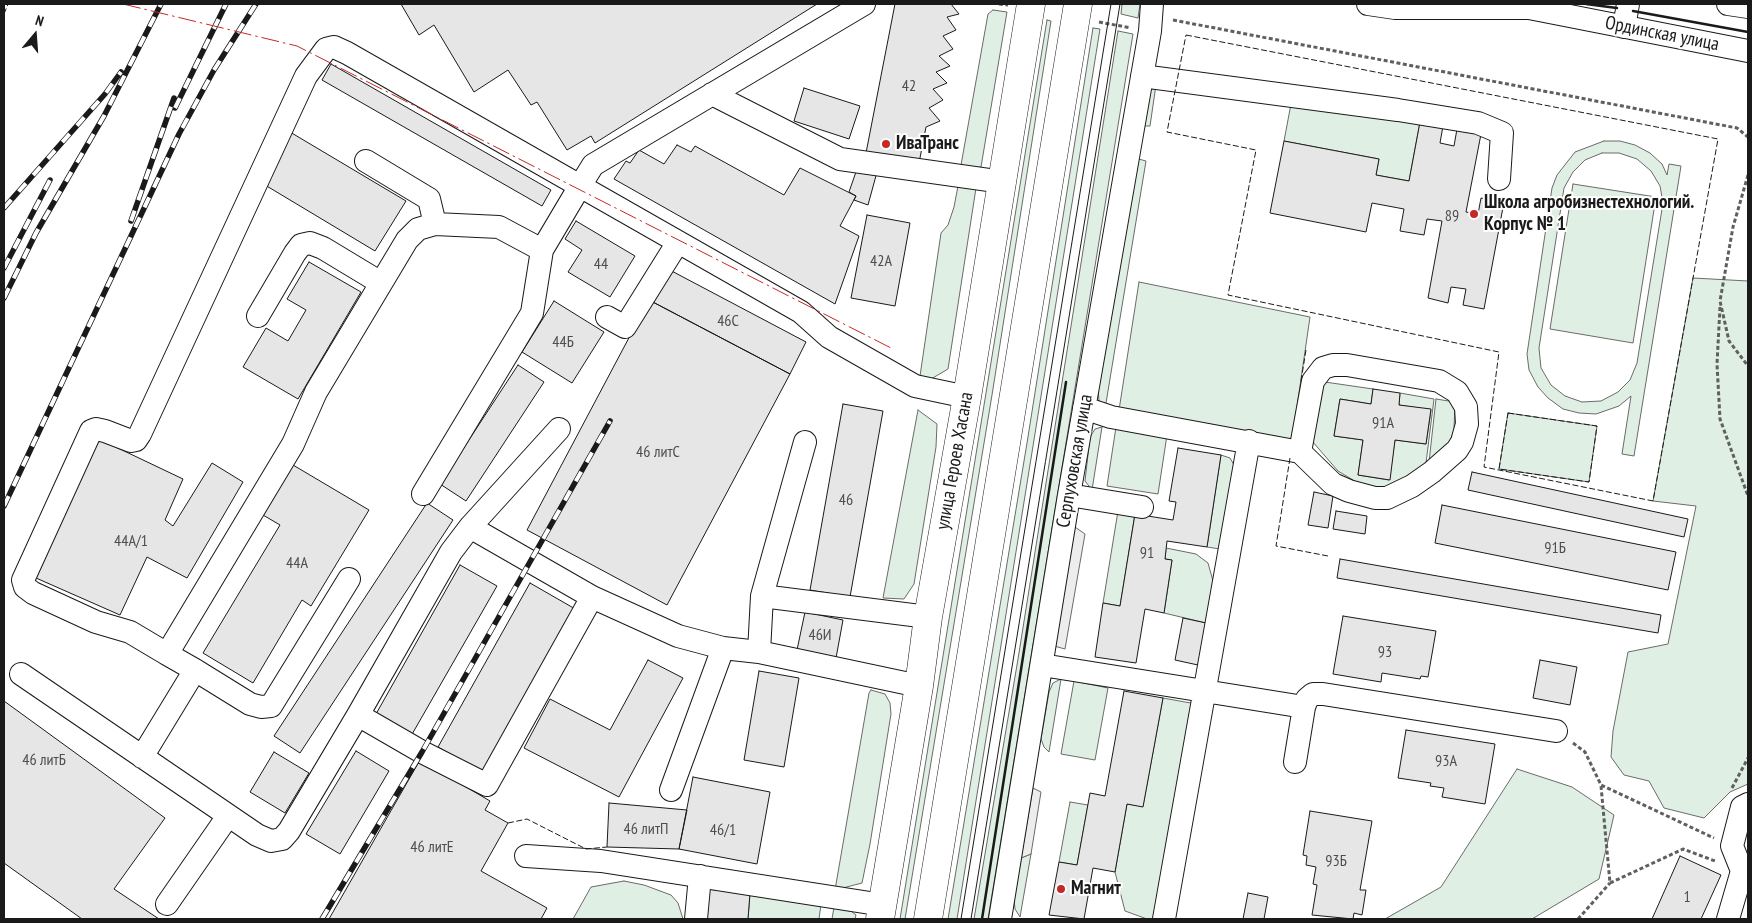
<!DOCTYPE html>
<html>
<head>
<meta charset="utf-8">
<style>
  body { margin:0 }
  #map { position:relative; width:1752px; height:923px; overflow:hidden; background:#fff; font-family:"PT Sans Narrow",sans-serif }
  canvas { display:block }
  .frame { position:absolute; inset:0; border:5px solid #1a1a1a; pointer-events:none }
  .north { position:absolute; left:10px; top:10px; width:50px; height:50px; -webkit-text-stroke:4px #fff; paint-order:stroke; rotate:18deg; font-size:14px; font-weight:700; line-height:20px; text-align:center; color:#1a1a1a }
  .north::after { content:''; display:block; margin:auto; width:18px; height:22px; background:#1a1a1a; clip-path:polygon(50% 0,100% 100%,50% 72%,0 100%) }
</style>
</head>
<body>
<div id="map">
<canvas width="1752" height="923"></canvas>
<div class="frame"></div>
<div class="north">N</div>
</div>
<script>
const c = document.querySelector('canvas').getContext('2d');
c.lineJoin = 'round';
function fillPath(path, color) { c.fillStyle = color; c.fill(path, 'evenodd'); }
const poly = rows => new Path2D(rows.map(r => 'M' + r).join(''));
function stroke(path, color, width, dash) { c.strokeStyle = color; c.lineWidth = width; c.lineCap = dash ? 'butt' : 'round'; c.setLineDash(dash || []); c.stroke(path); }
function write(font, color, halo, rows, align = 'center') {
  c.font = font + ' "PT Sans Narrow",sans-serif'; c.lineWidth = 4; c.setLineDash([]); c.textBaseline = 'middle'; c.strokeStyle = halo; c.fillStyle = color; for (const [text, x, y, turn = 0] of rows) {
    c.save(); c.translate(x, y); c.rotate((+turn || 0) * Math.PI / 180); c.textAlign = isNaN(turn) ? turn : align; if (halo) c.strokeText(text, 0, 0); c.fillText(text, 0, 0); c.restore();
  }
}
const green = poly([
  [1122,4,1140,4,1138,18,1121,14,1122,4],
  [993,10,1007,12,981,167,976,168,961,165,988,14,993,10],
  [1047,20,1051,21,992,395,905,919,900,919,1047,20],
  [1093,28,1100,29,957,919,948,919,1027,443,1093,28],
  [1118,31,1133,34,988,919,974,919,1018,659,1118,31],
  [1156,85,1150,126,1143,126,1149,89,1156,85],
  [1291,104,1420,122,1409,181,1376,175,1379,159,1284,141,1291,104],
  [1604,141,1620,141,1635,145,1650,153,1662,164,1667,175,1669,164,1681,166,1634,456,1622,454,1631,396,1619,406,1596,414,1579,413,1563,409,1548,398,1538,387,1529,370,1527,354,1552,188,1557,175,1575,152,1604,141],
  [1602,153,1619,153,1637,159,1651,171,1660,186,1663,203,1637,363,1630,380,1618,392,1601,401,1582,402,1565,396,1551,385,1541,368,1539,348,1564,188,1573,172,1585,160,1602,153],
  [1135,158,1146,161,1105,409,1099,401,1098,387,1135,158],
  [1573,184,1656,197,1633,343,1550,329,1573,184],
  [958,186,976,188,948,369,931,379,920,376,941,233,948,225,954,207,958,186],
  [1693,278,1748,281,1748,784,1730,792,1704,818,1664,808,1649,781,1624,775,1611,757,1613,731,1628,652,1668,644,1696,506,1653,501,1693,278],
  [1139,282,1310,317,1292,441,1119,410,1139,282],
  [1318,381,1373,389,1371,404,1340,399,1334,436,1363,440,1358,475,1389,480,1395,440,1426,444,1431,410,1399,405,1400,393,1434,399,1426,463,1395,485,1386,487,1378,488,1358,483,1338,471,1312,441,1318,381],
  [1436,399,1455,402,1454,430,1449,444,1429,462,1436,399],
  [918,410,937,424,936,447,914,584,904,599,883,598,918,410],
  [1508,413,1597,426,1589,482,1499,469,1508,413],
  [1102,427,1092,490,1085,481,1090,437,1095,429,1102,427],
  [1116,427,1167,435,1158,494,1107,486,1116,427],
  [1221,455,1230,458,1234,465,1220,549,1207,547,1221,455],
  [1118,511,1135,514,1120,606,1103,603,1118,511],
  [1166,548,1196,554,1208,563,1213,581,1206,623,1164,613,1172,560,1165,559,1166,548],
  [1061,679,1049,752,1044,747,1041,739,1049,692,1053,683,1061,679],
  [1074,681,1108,688,1095,760,1061,754,1074,681],
  [871,690,885,694,890,703,891,714,870,844,862,883,835,890,869,693,871,690],
  [1163,698,1196,704,1159,919,1147,919,1125,911,1115,872,1127,804,1143,806,1163,698],
  [1517,769,1572,787,1614,815,1599,879,1532,919,1385,919,1441,887,1517,769],
  [1070,802,1088,805,1077,865,1059,862,1070,802],
  [1031,854,1020,917,1015,909,1014,899,1021,858,1031,854],
  [624,881,644,885,671,895,678,903,683,919,573,919,591,887,624,881],
  [750,893,821,904,819,919,748,919,750,893],
  [834,907,851,911,856,915,855,919,832,919,834,907]
]);
const parking = poly([
  [1075,527,1085,534,1065,649,1054,646,1075,527],
  [1033,788,1041,792,1031,854,1021,858,1033,788]
]);
const building = poly([
  [401,4,817,4,595,143,591,136,567,150,537,102,531,105,508,70,474,92,434,25,419,35,401,4],
  [895,4,951,4,959,14,947,17,956,30,943,36,953,49,939,56,950,66,936,72,947,83,933,89,943,100,929,108,940,121,926,127,919,163,866,153,895,4],
  [331,64,551,190,542,206,322,80,331,64],
  [804,88,860,106,849,139,794,121,804,88],
  [1420,122,1443,126,1440,143,1454,146,1457,129,1481,134,1466,212,1478,214,1481,198,1504,202,1484,309,1463,305,1466,289,1451,287,1448,303,1428,298,1442,221,1427,219,1424,235,1400,231,1404,209,1372,203,1366,232,1270,213,1284,141,1379,159,1376,175,1409,181,1420,122],
  [290,132,406,201,375,251,260,182,290,132],
  [677,145,691,152,695,146,784,195,800,168,856,196,840,226,859,236,835,304,614,179,626,161,630,163,639,150,664,164,677,145],
  [858,166,877,172,868,205,854,200,856,196,849,192,858,166],
  [867,215,910,223,895,306,851,298,867,215],
  [576,221,635,256,610,297,568,272,582,250,565,239,576,221],
  [309,262,361,292,298,399,243,367,266,328,288,341,306,310,287,299,309,262],
  [666,268,806,342,790,374,649,300,666,268],
  [649,300,790,374,667,605,527,530,649,300],
  [554,301,604,332,572,383,522,352,554,301],
  [518,365,544,382,466,501,440,484,518,365],
  [1373,389,1400,393,1399,405,1431,409,1426,444,1395,440,1390,480,1358,475,1363,440,1334,436,1340,399,1371,404,1373,389],
  [843,404,883,411,850,597,810,590,843,404],
  [99,439,183,479,165,520,173,526,212,463,243,482,187,578,147,557,120,615,36,578,99,439],
  [1178,448,1221,455,1207,547,1167,541,1165,559,1172,560,1164,613,1145,609,1136,663,1095,657,1103,603,1120,606,1135,514,1173,520,1176,502,1169,501,1178,448],
  [293,465,369,510,311,606,302,600,253,683,203,653,280,525,263,515,293,465],
  [1472,472,1688,519,1684,537,1468,490,1472,472],
  [1314,492,1333,496,1328,528,1308,525,1314,492],
  [427,503,453,520,300,753,274,736,427,503],
  [1442,505,1676,552,1668,590,1435,543,1442,505],
  [1336,511,1367,516,1365,534,1333,529,1336,511],
  [1340,559,1661,615,1658,633,1337,578,1340,559],
  [460,565,497,586,411,736,376,714,460,565],
  [530,583,577,610,484,774,438,747,530,583],
  [805,612,843,620,836,658,797,650,805,612],
  [1343,616,1436,631,1428,677,1421,676,1420,679,1382,673,1381,682,1333,674,1343,616],
  [1183,618,1206,623,1198,665,1175,660,1183,618],
  [648,660,683,678,619,797,524,748,550,699,610,730,648,660],
  [1540,660,1577,667,1570,705,1533,698,1540,660],
  [759,671,799,678,784,767,744,760,759,671],
  [1124,691,1163,698,1143,807,1127,804,1115,872,1093,868,1084,919,1049,915,1059,862,1077,865,1090,793,1105,796,1124,691],
  [4,701,165,818,114,889,159,919,82,919,4,863,4,701],
  [1406,730,1495,744,1485,804,1442,797,1444,788,1430,786,1431,783,1398,778,1406,730],
  [356,751,389,771,340,854,306,834,356,751],
  [274,752,309,773,285,813,250,792,274,752],
  [420,760,490,801,485,810,508,823,481,871,547,908,541,919,329,919,420,760],
  [693,777,770,792,757,864,679,849,693,777],
  [609,803,687,810,679,849,607,847,609,803],
  [1310,811,1372,821,1360,890,1366,890,1362,915,1354,913,1353,919,1312,915,1317,885,1313,884,1316,867,1306,865,1307,856,1303,855,1310,811],
  [1680,856,1721,875,1701,919,1652,919,1680,856],
  [706,889,750,893,748,919,703,919,706,889],
  [1248,893,1268,897,1264,919,1243,919,1248,893]
]);
const path = poly([
  [999,4,1008,5],
  [1173,20,1737,128,1748,137],
  [1099,22,1131,28],
  [1748,175,1733,227,1720,301,1729,341,1748,366],
  [1720,307,1717,364,1720,419,1748,496],
  [1573,743,1585,752,1601,785,1714,838],
  [1601,786,1610,883,1683,849,1715,861],
  [1732,788,1748,758],
  [1578,919,1610,883]
]);
const minor = poly([
  [1368,4,1395,8,1529,8,1748,51],
  [1728,4,1748,7],
  [1624,27,1628,4],
  [1142,76,1398,110,1478,123,1502,133,1499,179],
  [712,94,840,159,1003,182],
  [366,161,429,199,435,224],
  [258,316,295,253,301,245,310,243,323,248,381,283],
  [607,317,625,327,678,242],
  [1084,408,1111,417,1300,452,1333,484,1349,491,1375,498,1387,498,1412,486,1432,472,1457,450,1462,442,1467,424,1466,407,1457,392,1439,381,1347,365,1333,365,1323,368,1313,381,1300,452],
  [559,429,470,527,592,597,678,636,723,648,759,652],
  [805,442,762,596,759,652,919,686],
  [423,494,532,313,542,250],
  [1069,495,1142,507],
  [762,596,928,617],
  [167,654,130,632,96,622,33,593,25,587,23,580,91,431,96,429,105,431,131,441,136,440,140,434,306,76,326,49,334,47,347,53,580,186,593,165,864,4],
  [1042,665,1304,707,1307,699,1313,694,1323,694,1556,731],
  [195,670,250,704,261,707,271,706,349,579],
  [21,674,257,835,271,841,282,839,289,831,358,715,451,552,470,527],
  [358,715,422,752,487,785,592,597],
  [142,757,195,670,167,654,293,444,316,392,407,240,418,229,435,224,499,227,542,250,580,186,801,312,829,337,915,386,967,397],
  [1295,762,1304,707],
  [671,790,723,648],
  [526,856,601,861,883,905],
  [167,904,228,816],
  [696,919,700,876],
  [1000,919,1069,495,1150,31,1152,4],
  [1164,919,1249,441],
  [1728,919,1742,871,1732,846,1742,807,1748,804]
]);
const major = poly([
  [880,919,919,686,928,617,967,397,1031,4],
  [928,919,1078,4]
]);
const tram = poly([
  [961,919,1111,4],
  [971,919,1120,4]
]);
const rail = poly([
  [175,108,226,4],
  [4,208,105,94,121,72],
  [131,221,174,98],
  [4,268,50,180],
  [4,298,36,233,104,116,161,4],
  [4,506,179,134,214,70,256,4],
  [322,919,422,752,610,421]
]);
const fence = poly([
  [4,14,8,4],
  [1186,35,1718,139,1653,501,1484,467,1499,352,1228,295,1256,150,1167,132,1186,35],
  [1301,381,1306,350],
  [1508,413,1597,426,1589,482,1499,469,1508,413],
  [1290,458,1276,546,1328,556],
  [508,823,527,819,586,849,607,847]
]);
const wall = poly([
  [1586,4,1617,8],
  [1633,11,1748,32],
  [982,919,1066,382]
]);
const power = poly([
  [123,4,297,46,891,348]
]);
const markers = [
  [886,144,5,"#c62828"],
  [1474,214,5,"#c62828"],
  [1061,889,5,"#c62828"]
];
const numberNames = [
  ["42",909,86],
  ["89",1452,216],
  ["42А",881,261],
  ["44",601,264],
  ["46С",728,321],
  ["44Б",563,342],
  ["91А",1383,423],
  ["46 литС",658,452],
  ["46",846,500],
  ["44А/1",131,541],
  ["91Б",1555,548],
  ["91",1147,553],
  ["44А",297,563],
  ["46И",820,635],
  ["93",1385,652],
  ["46 литБ",44,760],
  ["93А",1446,761],
  ["46 литП",646,829],
  ["46/1",723,830],
  ["46 литЕ",432,847],
  ["93Б",1336,861],
  ["1",1687,897]
];
const streetNames = [
  ["Ординская улица",1662,34,11],
  ["улица Героев Хасана",955,461,-80],
  ["Серпуховская улица",1075,461,-80]
];
const poiNames = [
  ["ИваТранс",896,144],
  ["Школа агробизнестехнологий.",1484,203],
  ["Корпус № 1",1484,225],
  ["Магнит",1071,889]
];
fillPath(green, '#e0efe3');
stroke(green, '#6a6a6a', 1);
fillPath(parking, '#ededed');
stroke(parking, '#6a6a6a', 1);
fillPath(building, '#e6e6e6');
stroke(building, '#1a1a1a', 1);
stroke(minor, '#1a1a1a', 24);
stroke(major, '#1a1a1a', 29);
stroke(path, '#5f5f5f', 3, [4, 2.5]);
stroke(minor, '#fff', 22);
stroke(major, '#fff', 28);
stroke(tram, '#1a1a1a', 1);
stroke(rail, '#1a1a1a', 5.5);
stroke(rail, '#fff', 4, [11]);
stroke(fence, '#1a1a1a', 1, [6, 2.5]);
stroke(wall, '#1a1a1a', 2.5);
stroke(power, '#c62828', 1, [18, 4, 2.5, 4]);
for (const [x, y, r, color] of markers) { const dot = new Path2D(); dot.arc(x, y, r, 0, 2 * Math.PI); c.fillStyle = color; c.fill(dot); stroke(dot, '#fff', 2); }
write('16px', '#4d4d4d', null, numberNames);
write('19px', '#1a1a1a', '#fff', streetNames);
write('bold 19px', '#1a1a1a', '#fff', poiNames, 'left');
</script>
</body>
</html>
